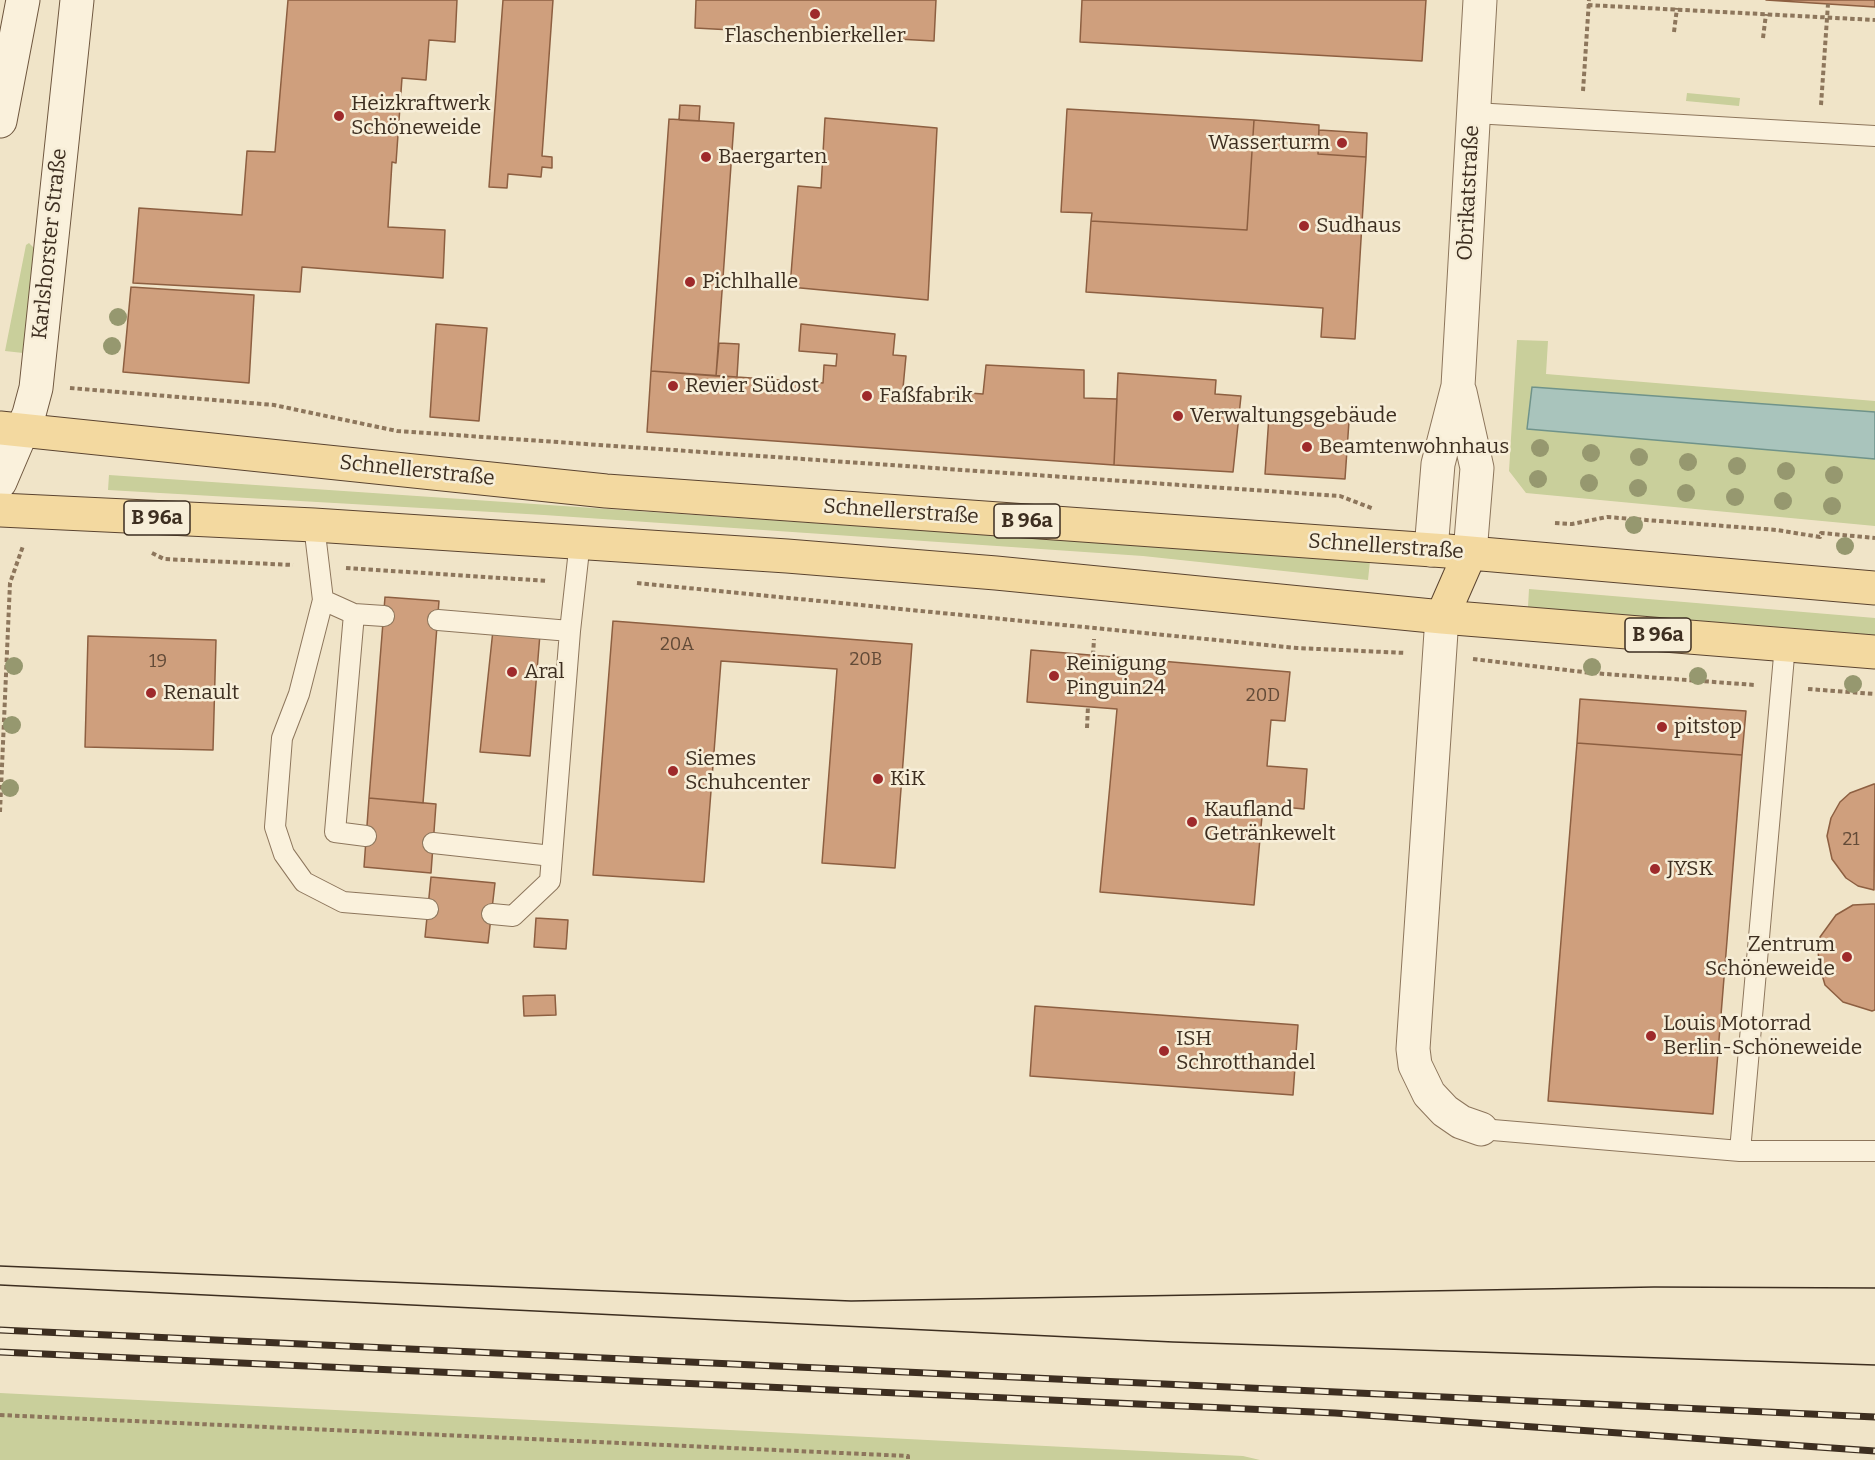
<!DOCTYPE html>
<html>
<head>
<meta charset="utf-8">
<style>
  body { margin:0 }
  canvas { display:block; background:#f0e4c8 }
</style>
</head>
<body>
<canvas width="1875" height="1460"></canvas>
<script>
const c = document.querySelector('canvas').getContext('2d');
c.lineJoin = 'round';
function fillPath(path, color) { c.fillStyle = color; c.fill(path, 'evenodd'); }
const poly = rows => new Path2D(rows.map(r => 'M' + r).join(''));
function stroke(path, color, width, dash) { c.strokeStyle = color; c.lineWidth = width; c.lineCap = dash ? 'butt' : 'round'; c.setLineDash(dash || []); c.stroke(path); }
function write(font, color, halo, rows, align = 'center') {
  c.font = font + ' Bitter,serif'; c.lineWidth = 5; c.setLineDash([]); c.textBaseline = 'middle'; c.strokeStyle = halo; c.fillStyle = color; for (const [text, x, y, turn = 0] of rows) {
    c.save(); c.translate(x, y); c.rotate((+turn || 0) * Math.PI / 180); c.textAlign = isNaN(turn) ? turn : align; if (halo) c.strokeText(text, 0, 0); c.fillText(text, 0, 0); c.restore();
  }
}
const green = poly([
  [1687,93,1740,98,1739,106,1686,101],
  [29,243,34,248,23,353,5,351,26,245],
  [1517,340,1548,341,1546,374,1875,401,1875,526,1526,493,1509,471],
  [109,475,1370,561,1368,580,1143,556,544,515,108,490],
  [1529,589,1875,618,1875,635,1528,607],
  [0,1393,1243,1456,1260,1460,0,1460]
]);
const water = poly([
  [1532,387,1875,412,1875,459,1527,429,1532,387]
]);
const building = poly([
  [288,0,457,0,455,42,429,40,426,80,402,78,396,163,392,162,388,227,445,230,443,278,302,267,300,292,133,283,139,208,242,215,247,151,275,152,288,0],
  [503,0,553,0,542,156,552,157,552,168,542,167,541,177,508,174,507,188,489,187,503,0],
  [696,0,936,0,934,41,695,28,696,0],
  [1082,0,1426,0,1422,61,1080,42,1082,0],
  [1766,0,1875,0,1875,7,1766,0],
  [680,105,700,106,699,121,679,120,680,105],
  [1067,109,1254,120,1247,230,1091,221,1092,213,1061,212,1067,109],
  [825,118,937,128,928,300,790,287,798,186,821,188,825,118],
  [669,119,734,123,716,376,651,371,669,119],
  [1254,120,1319,125,1318,154,1366,157,1355,339,1321,337,1323,308,1086,292,1091,221,1247,230,1254,120],
  [1319,130,1367,133,1366,157,1318,154,1319,130],
  [131,287,254,295,249,383,123,372,131,287],
  [436,324,487,328,479,421,430,417,436,324],
  [801,324,895,334,893,355,906,356,903,388,983,394,986,365,1084,370,1084,398,1117,399,1114,465,647,432,651,371,823,383,824,365,836,366,837,354,799,351,801,324],
  [719,343,739,344,737,377,716,376,719,343],
  [1118,373,1216,380,1215,394,1241,396,1233,472,1114,465,1118,373],
  [1269,416,1349,421,1345,479,1265,474,1269,416],
  [385,597,439,601,423,803,369,798,385,597],
  [613,621,912,644,895,868,822,863,837,669,721,661,704,882,593,875,613,621],
  [493,630,540,634,530,756,480,752,493,630],
  [88,636,216,640,213,750,85,747,88,636],
  [1031,650,1290,672,1285,721,1271,720,1267,766,1307,769,1304,809,1263,805,1254,905,1100,892,1117,709,1027,702,1031,650],
  [1580,699,1746,711,1742,755,1577,743,1580,699],
  [1577,743,1742,755,1713,1114,1548,1101,1577,743],
  [1874,784,1875,784,1874,890,1858,886,1846,878,1832,859,1827,836,1831,818,1840,802,1850,793,1874,784],
  [369,798,436,804,431,873,364,867,369,798],
  [431,877,495,883,488,943,425,937,431,877],
  [1872,904,1875,904,1875,1010,1872,1011,1843,1002,1825,985,1819,964,1818,949,1820,937,1836,915,1853,905,1872,904],
  [536,918,568,920,566,949,534,947,536,918],
  [555,995,556,1015,524,1016,523,996,555,995],
  [1035,1006,1298,1025,1293,1095,1030,1076,1035,1006]
]);
const path = poly([
  [1588,5,1875,20],
  [1674,32,1677,8],
  [1763,38,1766,14],
  [1583,91,1589,0],
  [1821,105,1828,4],
  [70,388,274,405,397,431,1340,496,1374,509],
  [1555,523,1572,524,1607,517,1777,530,1820,537,1821,533,1875,538],
  [152,553,164,559,293,565],
  [346,568,548,581],
  [637,583,1297,648,1406,653],
  [1093,655,1094,639],
  [1473,659,1592,673,1755,685],
  [1808,689,1875,694],
  [1087,728,1088,706],
  [0,812,10,583,23,546],
  [0,1415,908,1456,908,1460]
]);
const service = poly([
  [1474,113,1875,136],
  [314,525,323,600,299,694,282,738,275,827,284,854,304,882,343,902,428,909],
  [323,600,354,614,384,616],
  [354,614,335,832,366,836],
  [438,620,570,631],
  [433,843,552,856,570,631,580,541],
  [492,914,513,916,550,881,552,856],
  [1481,1129,1740,1151,1785,645],
  [1740,1151,1875,1151]
]);
const minor = poly([
  [1460,392,1477,468,1470,553],
  [1431,550,1438,464,1458,386,1480,0],
  [1442,617,1413,1049,1415,1065,1429,1094,1445,1111,1461,1122,1481,1129]
]);
const secondary = poly([
  [0,121,23,0],
  [0,482,29,414,36,388,77,0]
]);
const primary = poly([
  [0,428,606,491,1447,551,1875,588],
  [0,510,314,525,787,556,996,573,1442,617,1875,652],
  [1442,617,1470,553]
]);
const tram = poly([
  [0,1266,851,1301,1654,1287,1875,1288],
  [0,1285,1173,1342,1875,1365]
]);
const rail = poly([
  [0,1330,1875,1417],
  [0,1352,1335,1413,1875,1451]
]);
const trees = [
  [118,317],
  [112,346],
  [1540,448],
  [1591,453],
  [1639,457],
  [1688,462],
  [1737,466],
  [1786,471],
  [1834,475],
  [1538,479],
  [1589,483],
  [1638,488],
  [1686,493],
  [1735,497],
  [1783,501],
  [1832,506],
  [1634,525],
  [1845,546],
  [14,666],
  [1592,667],
  [1698,676],
  [1853,684],
  [12,725],
  [10,788]
];
const markers = [
  [815,14,6,"#9e2a2b"],
  [339,116,6,"#9e2a2b"],
  [1342,143,6,"#9e2a2b"],
  [706,157,6,"#9e2a2b"],
  [1304,226,6,"#9e2a2b"],
  [690,282,6,"#9e2a2b"],
  [673,386,6,"#9e2a2b"],
  [867,396,6,"#9e2a2b"],
  [1178,416,6,"#9e2a2b"],
  [1307,447,6,"#9e2a2b"],
  [512,672,6,"#9e2a2b"],
  [1054,676,6,"#9e2a2b"],
  [151,693,6,"#9e2a2b"],
  [1662,727,6,"#9e2a2b"],
  [673,771,6,"#9e2a2b"],
  [878,779,6,"#9e2a2b"],
  [1192,822,6,"#9e2a2b"],
  [1655,869,6,"#9e2a2b"],
  [1847,957,6,"#9e2a2b"],
  [1651,1036,6,"#9e2a2b"],
  [1164,1051,6,"#9e2a2b"]
];
const numberNames = [
  ["20A",677,645],
  ["20B",866,660],
  ["19",158,662],
  ["20D",1263,696],
  ["21",1851,840]
];
const shields = [
  [157,518,66],
  [1027,521,66],
  [1658,635,66]
];
const shieldNames = [
  ["B 96a",157,518],
  ["B 96a",1027,521],
  ["B 96a",1658,635]
];
const poiNames = [
  ["Flaschenbierkeller",815,36,"center"],
  ["Heizkraftwerk",351,104],
  ["Schöneweide",351,128],
  ["Wasserturm",1330,143,"right"],
  ["Baergarten",718,157],
  ["Sudhaus",1316,226],
  ["Pichlhalle",702,282],
  ["Revier Südost",685,386],
  ["Faßfabrik",879,396],
  ["Verwaltungsgebäude",1190,416],
  ["Beamtenwohnhaus",1319,447],
  ["Reinigung",1066,664],
  ["Pinguin24",1066,688],
  ["Aral",524,672],
  ["Renault",163,693],
  ["pitstop",1674,727],
  ["Siemes",685,759],
  ["Schuhcenter",685,783],
  ["KiK",890,779],
  ["Kaufland",1204,810],
  ["Getränkewelt",1204,834],
  ["JYSK",1667,869],
  ["Zentrum",1835,945,"right"],
  ["Schöneweide",1835,969,"right"],
  ["Louis Motorrad",1663,1024],
  ["Berlin-Schöneweide",1663,1048],
  ["ISH",1176,1039],
  ["Schrotthandel",1176,1063]
];
const streetNames = [
  ["Obrikatstraße",1469,193,-87],
  ["Karlshorster Straße",50,244,-84],
  ["Schnellerstraße",417,471,6],
  ["Schnellerstraße",901,512,4],
  ["Schnellerstraße",1386,547,4]
];
fillPath(green, '#c9cf9b');
fillPath(water, '#a9c4bc');
stroke(water, '#6f938a', 1.5);
fillPath(building, '#cf9f7d');
stroke(building, '#8d5f41', 1.5);
stroke(service, '#8d765c', 22);
stroke(minor, '#8d765c', 35);
stroke(secondary, '#6f573f', 35);
stroke(primary, '#5b4430', 35);
stroke(path, '#8d765c', 4, [4.5, 3]);
stroke(service, '#faf1dc', 20);
stroke(minor, '#faf1dc', 33);
stroke(secondary, '#faf1dc', 33);
stroke(primary, '#f3d9a0', 33);
stroke(tram, '#3d2e20', 1.5);
stroke(rail, '#3d2e20', 7);
stroke(rail, '#f7eed8', 4.5, [14]);
c.fillStyle = '#96986f';
for (const [x, y] of trees) { c.beginPath(); c.arc(x, y, 9, 0, 2 * Math.PI); c.fill(); }
for (const [x, y, r, color] of markers) { const dot = new Path2D(); dot.arc(x, y, r, 0, 2 * Math.PI); c.fillStyle = color; c.fill(dot); stroke(dot, '#f7eed8', 2); }
write('18px', '#624a37', null, numberNames);
for (const [x, y, w] of shields) { const box = new Path2D(); box.roundRect(x - w / 2, y - 17, w, 34, 4.5); c.fillStyle = '#f7eed8'; c.fill(box); stroke(box, '#3d2e20', 1.5); }
write('bold 20px', '#3d2e20', null, shieldNames);
write('21px', '#3d2e20', '#f7eed8', poiNames, 'left');
write('21px', '#3d2e20', '#f7eed8', streetNames);
</script>
</body>
</html>
